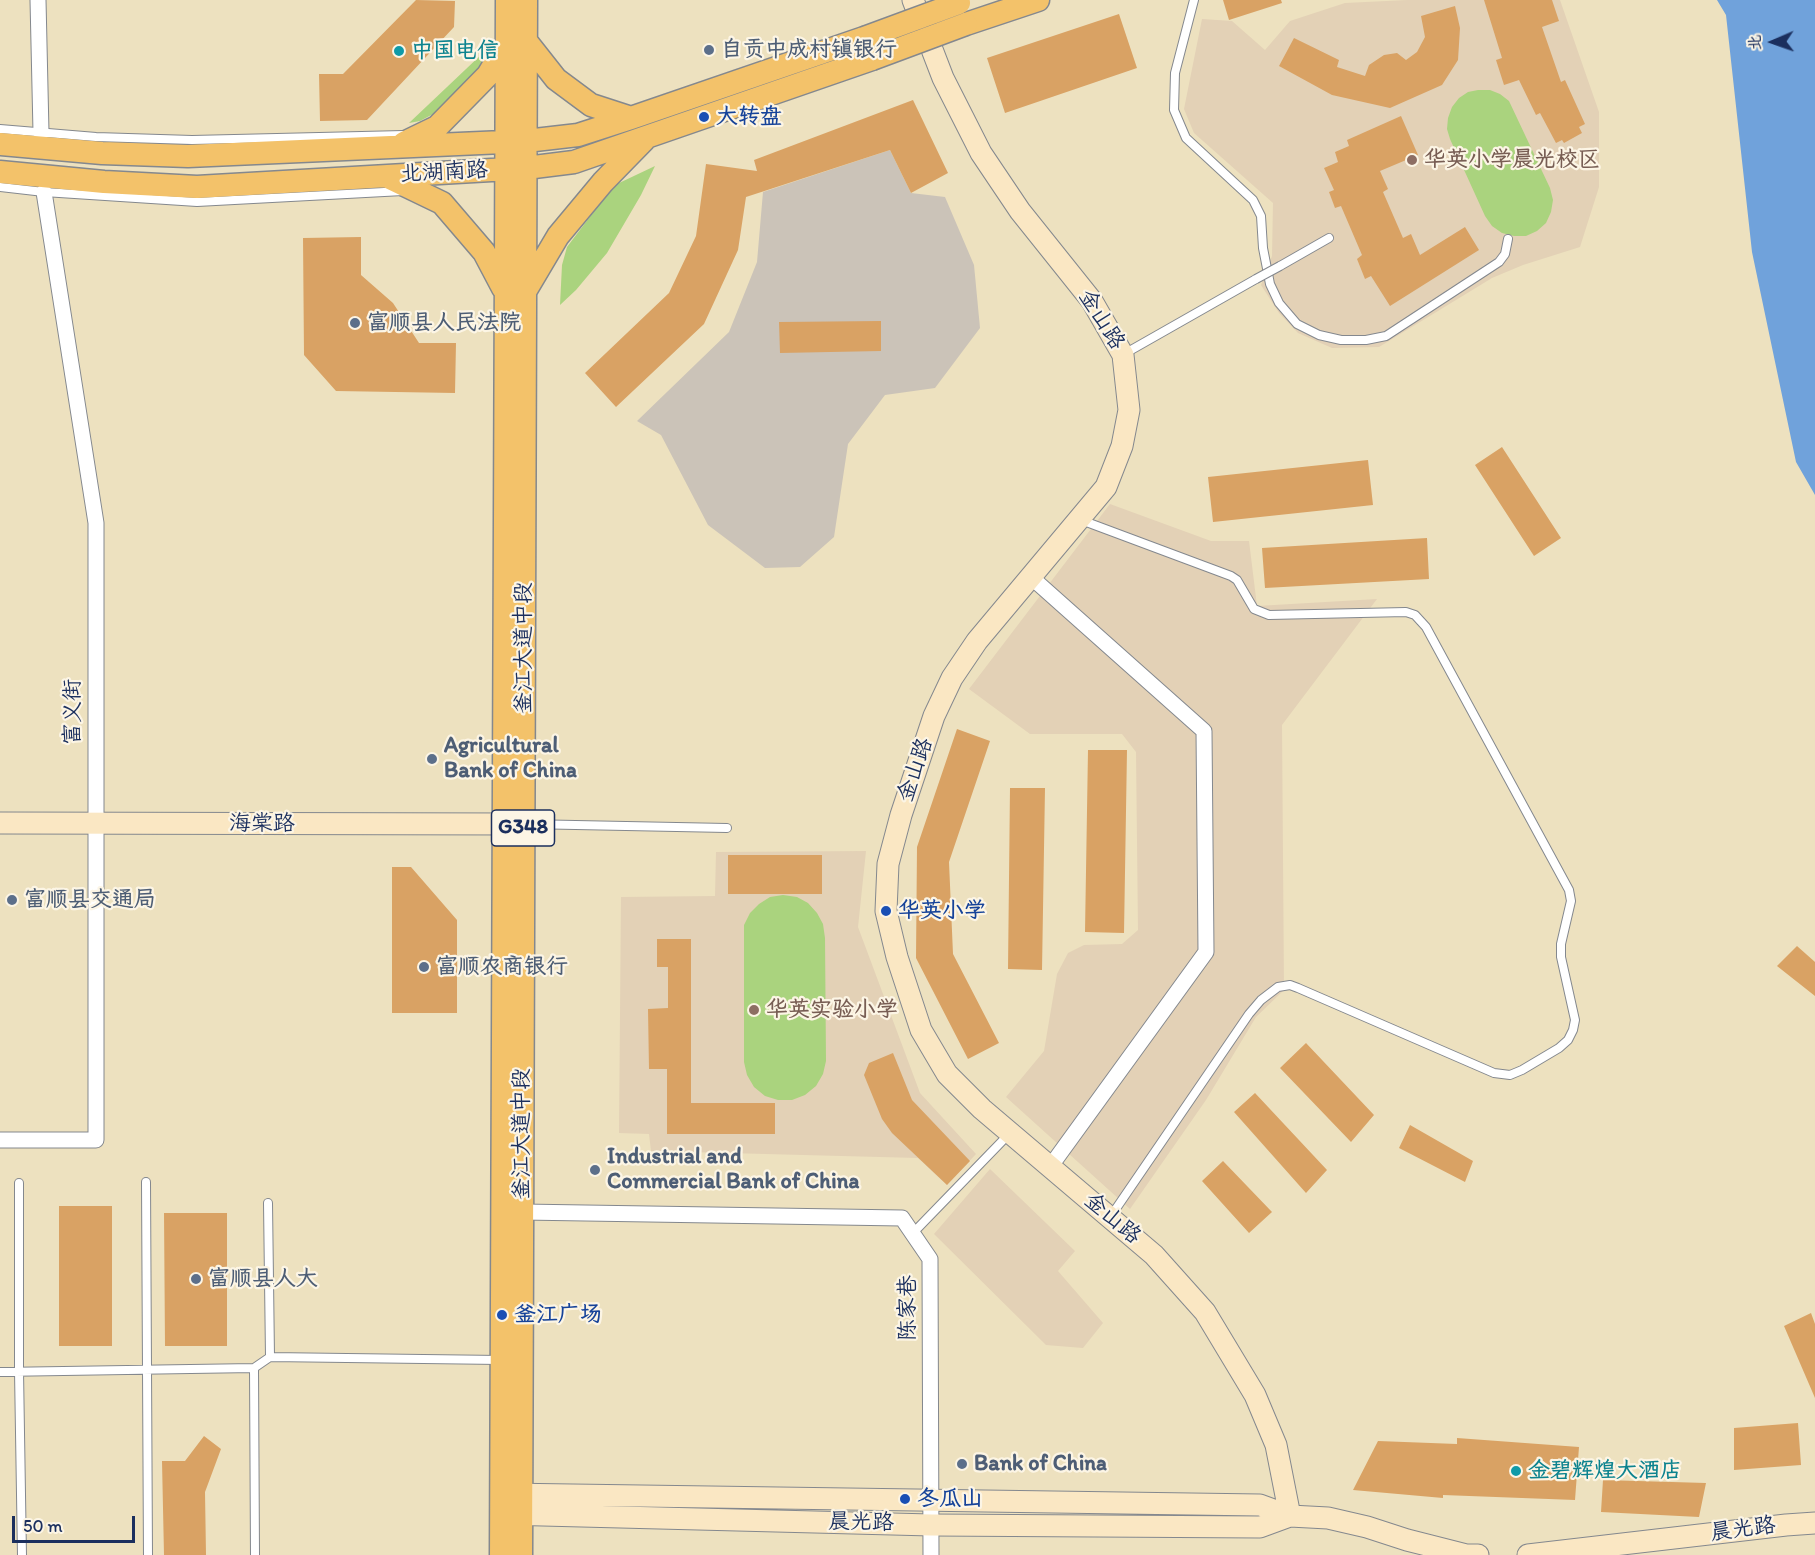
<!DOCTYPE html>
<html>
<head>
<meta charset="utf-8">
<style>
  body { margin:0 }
  #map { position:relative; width:1815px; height:1555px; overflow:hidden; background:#ede1bf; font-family:Itim,"LXGW WenKai TC",sans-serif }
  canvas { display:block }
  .north { position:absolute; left:1743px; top:12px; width:60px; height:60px; -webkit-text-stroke:4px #fcf5e5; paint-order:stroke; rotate:268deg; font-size:16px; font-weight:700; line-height:24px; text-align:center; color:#1b2f5e }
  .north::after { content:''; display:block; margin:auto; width:21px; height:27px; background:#1b2f5e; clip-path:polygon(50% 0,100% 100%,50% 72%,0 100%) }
  .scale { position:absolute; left:12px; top:1516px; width:123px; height:27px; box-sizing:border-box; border:3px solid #1b2f5e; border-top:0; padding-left:8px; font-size:18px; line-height:21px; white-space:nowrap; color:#1b2f5e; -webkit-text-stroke:4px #fcf5e5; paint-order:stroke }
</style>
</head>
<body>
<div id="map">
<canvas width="1815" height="1555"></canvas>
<div class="north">北</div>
<div class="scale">50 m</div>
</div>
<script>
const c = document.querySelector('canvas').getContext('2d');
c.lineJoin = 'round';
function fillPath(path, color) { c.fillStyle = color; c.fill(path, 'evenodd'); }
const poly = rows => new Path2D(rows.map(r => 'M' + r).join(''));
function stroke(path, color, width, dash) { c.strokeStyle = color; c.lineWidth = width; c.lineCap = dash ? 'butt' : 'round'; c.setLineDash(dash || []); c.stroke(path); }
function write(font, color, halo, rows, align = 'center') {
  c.font = font + ' Itim,"LXGW WenKai TC",sans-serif'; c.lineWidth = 4.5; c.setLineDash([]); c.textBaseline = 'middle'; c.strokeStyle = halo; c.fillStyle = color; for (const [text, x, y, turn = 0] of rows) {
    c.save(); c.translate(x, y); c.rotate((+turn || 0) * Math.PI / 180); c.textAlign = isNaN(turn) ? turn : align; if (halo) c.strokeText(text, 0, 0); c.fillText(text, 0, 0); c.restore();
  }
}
const built = poly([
  [1407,0,1560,0,1599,112,1599,187,1580,247,1523,265,1492,278,1379,347,1332,348,1298,333,1279,313,1261,285,1272,256,1273,203,1194,133,1184,109,1202,19,1232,21,1265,50,1290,21,1345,3],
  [1110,504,1211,541,1249,541,1257,606,1377,599,1282,725,1284,990,1256,1017,1206,1100,1130,1209,1006,1097,1044,1051,1057,974,1068,953,1084,945,1122,944,1138,930,1136,752,1122,734,1030,734,969,689],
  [866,851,858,927,920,1093,976,1154,947,1185,918,1158,651,1151,649,1134,619,1133,621,897,715,896,716,852],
  [990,1169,1075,1251,1058,1271,1103,1323,1083,1348,1046,1345,934,1234]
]);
const industrial = poly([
  [890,150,911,193,945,197,974,265,980,328,935,388,885,395,848,444,834,537,800,567,765,568,708,525,661,435,637,421,729,332,757,262,763,192]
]);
const green = poly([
  [485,51,483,62,479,69,435,113,420,121,409,123],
  [1478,90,1490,90,1500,94,1509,101,1550,188,1553,200,1551,212,1546,223,1537,231,1526,236,1514,236,1502,233,1492,226,1485,216,1450,139,1447,129,1448,118,1452,107,1459,98,1468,92],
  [655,166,641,195,607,253,576,290,560,305,562,265,567,247,611,189,617,184],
  [783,895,797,897,808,903,817,913,823,924,825,938,826,1061,823,1074,816,1086,805,1095,792,1100,778,1100,765,1096,754,1087,747,1075,744,1062,744,925,750,913,759,904,770,897]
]);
const water = poly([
  [1717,0,1815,0,1815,495,1796,462,1752,252,1726,15]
]);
const building = poly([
  [416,0,455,1,454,27,367,120,320,121,319,74,343,74],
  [1223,0,1281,0,1282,3,1229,20],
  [1484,0,1552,0,1559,21,1542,27,1561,82,1565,80,1585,124,1579,127,1582,133,1564,143,1562,140,1556,143,1540,113,1536,115,1519,80,1504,85,1496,60,1502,58],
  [1455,6,1460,28,1458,60,1442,85,1390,108,1332,95,1279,66,1294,38,1339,60,1337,67,1365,76,1369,65,1384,55,1397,53,1406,60,1417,52,1425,37,1421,16],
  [1119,14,1137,68,1005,113,987,58],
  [913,100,948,173,911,193,890,150,746,197,738,250,704,324,616,407,585,373,669,293,696,236,706,164,757,171,754,160],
  [1401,116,1418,155,1380,171,1388,189,1383,192,1403,238,1411,234,1420,255,1465,227,1479,250,1390,306,1371,276,1365,279,1357,259,1362,255,1341,206,1335,208,1329,192,1334,190,1324,168,1338,162,1335,152,1349,146,1347,140],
  [361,237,361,275,393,303,419,343,456,343,455,393,336,391,304,355,303,238],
  [881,321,881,351,780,353,779,322],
  [1502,447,1561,538,1534,556,1475,465],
  [1368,460,1373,505,1213,522,1208,477],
  [1427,538,1429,579,1265,588,1262,548],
  [957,729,990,741,949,862,953,954,999,1043,968,1059,916,958,917,847],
  [1088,750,1127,750,1124,933,1085,932],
  [1010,788,1045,788,1042,970,1008,969],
  [728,855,822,855,822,894,728,894],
  [392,867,411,867,457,920,457,1013,392,1013],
  [657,939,691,939,691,1103,775,1103,775,1134,667,1134,667,1069,649,1069,648,1009,668,1008,668,967,657,967],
  [1797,946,1815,962,1815,996,1777,966],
  [1306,1043,1374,1115,1351,1142,1280,1068],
  [893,1053,912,1100,970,1161,947,1185,892,1133,882,1119,864,1075,869,1063],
  [1255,1093,1327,1170,1306,1193,1234,1112],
  [1410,1125,1473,1161,1465,1182,1399,1148],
  [1223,1161,1272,1212,1249,1233,1202,1181],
  [59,1206,112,1206,112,1346,59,1346],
  [164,1213,227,1213,227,1346,165,1346],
  [1811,1313,1815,1324,1815,1398,1784,1326],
  [1798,1423,1801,1465,1734,1470,1734,1428],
  [204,1436,221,1449,205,1492,206,1555,164,1555,162,1461,185,1461],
  [1457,1438,1579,1447,1575,1500,1443,1495,1443,1498,1353,1490,1378,1441,1457,1444],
  [1603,1480,1706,1483,1699,1517,1601,1512]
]);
const lane = poly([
  [1194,0,1175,73,1174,110,1186,138,1253,200,1261,216,1263,248,1270,284,1279,303,1297,324,1319,335,1341,340,1366,340,1386,336,1499,262,1505,254,1508,239],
  [0,129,96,137,192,140,404,135],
  [0,187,44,192,197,202,403,191],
  [1280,266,1329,238],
  [1124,354,1256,279],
  [1081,520,1231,576,1237,580,1254,609,1269,615,1406,612,1415,615,1426,627,1569,890,1571,901,1561,944,1561,957,1575,1020,1573,1030,1568,1040,1559,1048,1522,1070,1510,1075,1494,1073,1298,988,1290,985,1278,987,1261,1000,1249,1014,1111,1216],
  [525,824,727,828],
  [146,1182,148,1555],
  [19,1183,19,1371,22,1555],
  [268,1203,270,1357],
  [913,1233,1010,1133],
  [254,1368,255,1555],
  [0,1372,254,1368,270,1357,500,1360]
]);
const street = poly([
  [38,0,41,132],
  [1031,577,1204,731,1206,952,1050,1167],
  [0,1140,96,1140,96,523,44,192],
  [522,1212,902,1218,930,1259,931,1555]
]);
const secondary = poly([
  [913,0,943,78,981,153,1020,211,1092,301,1123,355,1129,410,1122,446,1106,487,977,641,952,678,934,716,901,815,888,864,886,911,897,957,921,1030,947,1074,982,1109,1154,1255,1205,1312,1255,1395,1276,1445,1290,1516],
  [0,823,520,824],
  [504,1494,1260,1505,1290,1516,1328,1518,1367,1527,1407,1540,1466,1555,1478,1555],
  [504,1514,931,1525,1260,1527,1290,1516],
  [1528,1555,1786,1525,1815,1523]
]);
const primary = poly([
  [966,24,1038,0],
  [526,41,556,79,591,105,631,118],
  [404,143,437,127,488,75,506,45],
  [0,144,102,153,188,156,526,141,578,135,631,118,864,38],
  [0,172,104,182,197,187,526,168,574,162,872,59],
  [388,177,442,203,484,252,503,288],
  [526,290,558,236,603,182,644,140],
  [501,1555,507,0],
  [521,1555,526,0]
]);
const laneBridge = poly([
  [1256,279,1280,266]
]);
const primaryBridge = poly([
  [864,38,959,3],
  [872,59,966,24]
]);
const markers = [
  [709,50,6,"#5c6f8a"],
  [399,51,6,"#0f9aa8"],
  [704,117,6,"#1a4fb4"],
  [1412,160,6,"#8d6e63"],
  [355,323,6,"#5c6f8a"],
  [432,759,6,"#5c6f8a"],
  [12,900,6,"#5c6f8a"],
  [886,911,6,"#1a4fb4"],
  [424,967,6,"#5c6f8a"],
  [754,1010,6,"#8d6e63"],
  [595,1170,6,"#5c6f8a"],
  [196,1279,6,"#5c6f8a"],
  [502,1315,6,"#1a4fb4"],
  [962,1464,6,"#5c6f8a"],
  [1516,1471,6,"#0f9aa8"],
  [905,1499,6,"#1a4fb4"]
];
const shields = [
  [523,828,63]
];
const shieldNames = [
  ["G348",523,828]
];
const serviceNames = [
  ["自贡中成村镇银行",721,50],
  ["富顺县人民法院",367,323],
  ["Agricultural",444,746],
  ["Bank of China",444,771],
  ["富顺县交通局",24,900],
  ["富顺农商银行",436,967],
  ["Industrial and",607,1157],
  ["Commercial Bank of China",607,1182],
  ["富顺县人大",208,1279],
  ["Bank of China",974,1464]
];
const cultureNames = [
  ["中国电信",411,51],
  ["金碧辉煌大酒店",1528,1471]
];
const transitNames = [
  ["大转盘",716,117],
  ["华英小学",898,911],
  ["釜江广场",514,1315],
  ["冬瓜山",917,1499]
];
const educationNames = [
  ["华英小学晨光校区",1424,160],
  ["华英实验小学",766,1010]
];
const streetNames = [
  ["北湖南路",444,173,-3],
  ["金山路",1101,320,58],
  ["釜江大道中段",524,648,-90],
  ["富义街",73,712,-90],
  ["金山路",916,770,-71],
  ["海棠路",262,824],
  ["釜江大道中段",522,1134,-90],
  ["金山路",1112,1219,40],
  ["陈家巷",908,1308,-90],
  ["晨光路",861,1523,1],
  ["晨光路",1743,1530,-7]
];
fillPath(built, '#e3d1b6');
fillPath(industrial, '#cbc3b8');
fillPath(green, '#aad37e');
fillPath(water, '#70a2db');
fillPath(building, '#d9a264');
stroke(lane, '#84888e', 10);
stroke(street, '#84888e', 17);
stroke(secondary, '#84888e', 23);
stroke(primary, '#84888e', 25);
stroke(lane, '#fff', 8);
stroke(street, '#fff', 15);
stroke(secondary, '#fae7c3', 21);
stroke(primary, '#f3c26a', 22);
stroke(laneBridge, '#84888e', 10, []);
stroke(primaryBridge, '#84888e', 25, []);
stroke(laneBridge, '#fff', 8);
stroke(primaryBridge, '#f3c26a', 22);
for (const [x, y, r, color] of markers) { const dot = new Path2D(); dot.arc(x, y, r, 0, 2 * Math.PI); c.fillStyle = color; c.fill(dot); stroke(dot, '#fcf5e5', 2); }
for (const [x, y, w] of shields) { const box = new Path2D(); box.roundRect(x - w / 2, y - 18, w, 36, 4.5); c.fillStyle = '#fcf5e5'; c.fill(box); stroke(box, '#1b2f5e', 1.5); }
write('bold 21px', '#1b2f5e', null, shieldNames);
write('bold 22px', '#4e5e75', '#fcf5e5', serviceNames, 'left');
write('bold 22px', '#0d838f', '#fcf5e5', cultureNames, 'left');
write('bold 22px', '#164399', '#fcf5e5', transitNames, 'left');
write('bold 22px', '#785e54', '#fcf5e5', educationNames, 'left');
write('22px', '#1b2f5e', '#fcf5e5', streetNames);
</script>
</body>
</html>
